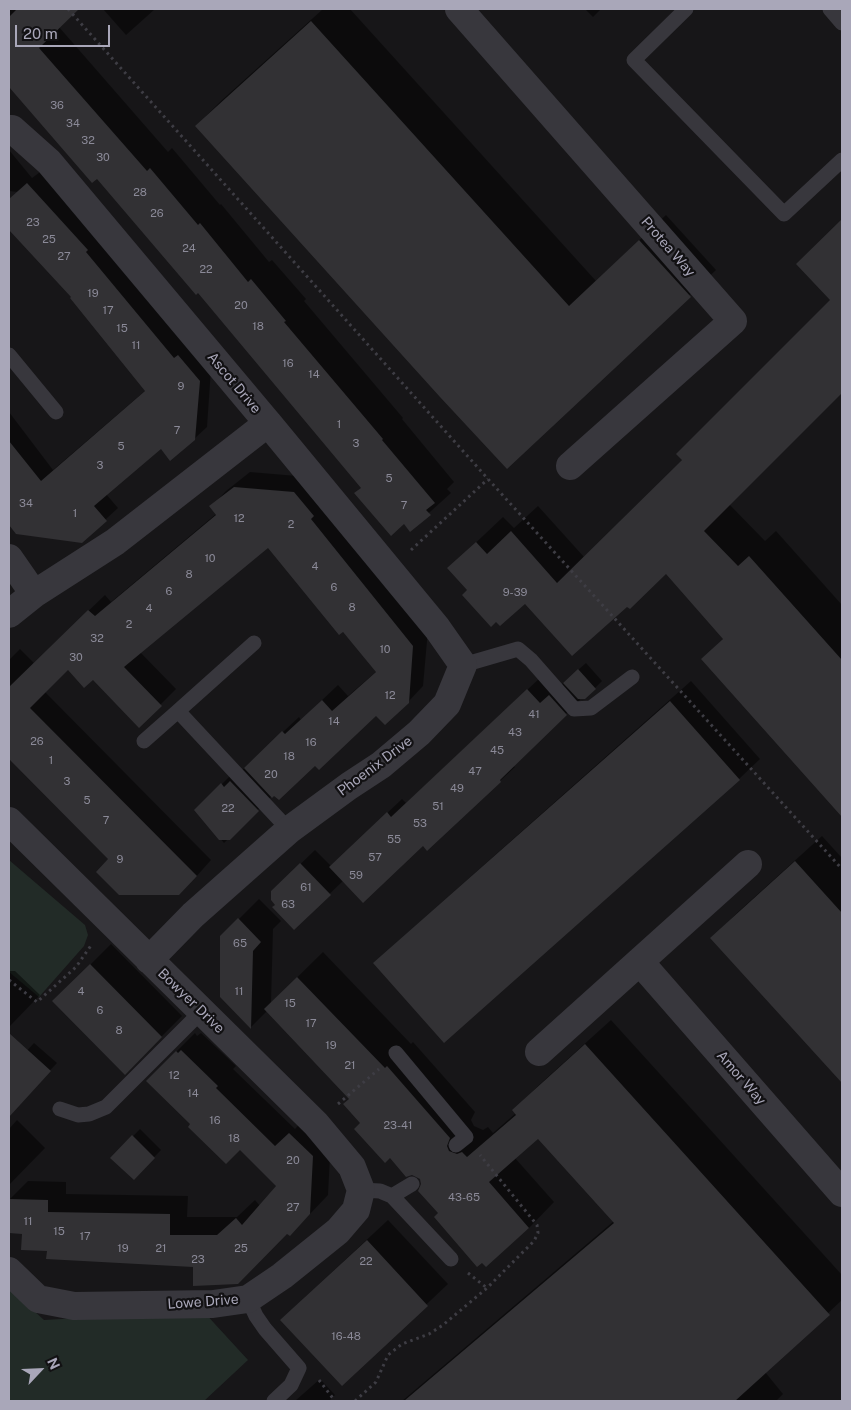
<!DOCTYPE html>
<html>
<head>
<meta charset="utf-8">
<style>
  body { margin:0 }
  #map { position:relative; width:851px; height:1410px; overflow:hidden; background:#171618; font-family:"Public Sans",sans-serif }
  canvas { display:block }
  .frame { position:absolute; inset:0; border:10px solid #a9a7b9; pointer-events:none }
  .north { position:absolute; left:15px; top:1345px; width:50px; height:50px; -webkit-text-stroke:4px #121113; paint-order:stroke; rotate:65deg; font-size:14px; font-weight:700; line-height:20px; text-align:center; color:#a9a7b9 }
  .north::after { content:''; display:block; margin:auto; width:18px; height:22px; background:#a9a7b9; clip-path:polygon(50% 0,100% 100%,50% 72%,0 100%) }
  .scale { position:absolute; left:15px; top:25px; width:95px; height:22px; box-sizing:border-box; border:2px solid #a9a7b9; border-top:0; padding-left:6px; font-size:15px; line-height:18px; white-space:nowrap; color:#a9a7b9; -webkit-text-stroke:4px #121113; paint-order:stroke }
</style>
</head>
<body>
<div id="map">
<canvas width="851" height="1410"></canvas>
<div class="frame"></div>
<div class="north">N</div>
<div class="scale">20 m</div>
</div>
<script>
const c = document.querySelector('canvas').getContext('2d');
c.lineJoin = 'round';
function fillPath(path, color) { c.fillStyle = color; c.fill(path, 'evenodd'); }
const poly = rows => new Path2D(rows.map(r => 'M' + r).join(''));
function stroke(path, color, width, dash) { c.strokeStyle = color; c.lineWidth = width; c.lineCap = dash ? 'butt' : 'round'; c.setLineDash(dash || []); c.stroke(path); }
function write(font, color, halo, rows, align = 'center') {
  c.font = font + ' "Public Sans",sans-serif'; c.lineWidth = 4.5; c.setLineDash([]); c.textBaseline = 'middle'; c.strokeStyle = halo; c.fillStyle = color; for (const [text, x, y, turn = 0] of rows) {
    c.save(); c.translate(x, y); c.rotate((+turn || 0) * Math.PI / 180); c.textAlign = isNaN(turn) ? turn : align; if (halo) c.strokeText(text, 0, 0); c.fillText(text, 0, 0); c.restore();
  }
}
const green = poly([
  [9,860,85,925,88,935,84,946,39,997,9,972],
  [9,1288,44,1320,203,1311,248,1360,204,1401,9,1401]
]);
const shadow = poly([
  [9,9,77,9,59,27,168,152,172,148,220,205,221,204,269,262,272,260,306,299,304,301,403,418,402,419,454,482,447,489,451,493,410,530,404,522,362,487,198,292,97,177,12,89,9,88],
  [103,9,155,9,126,35],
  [323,9,350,9,596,281,666,215,716,270,507,467,196,126,222,100],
  [585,9,601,9,593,17],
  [9,150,32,178,40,172,211,369,207,427,194,439,161,447,106,494,118,508,82,541,17,533,9,523,9,412,53,470,146,390,73,297,9,228,9,200,18,192,9,191],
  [842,220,842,391,729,504,765,541,776,531,842,605,842,815,703,659,724,638,666,572,627,605,469,590,449,568,503,517,514,528,538,506,584,557,683,459,832,300,797,264],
  [250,472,309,477,428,630,423,686,408,702,376,714,315,765,274,794,224,843,196,810,236,770,239,773,299,717,301,720,338,685,348,696,377,671,268,546,140,652,176,689,139,726,93,678,68,668,45,692,211,860,195,878,110,859,11,760,9,762,9,660,20,649,34,663,105,595,111,602,216,514,211,507,226,491],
  [586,663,602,681,595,688,579,698,580,700,513,766,515,767,500,781,423,845,344,880,294,928,276,905,287,877,315,850,331,866,402,799,406,803,542,676,555,690],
  [691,681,760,759,739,779,375,963,396,943],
  [822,836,842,858,842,1081,712,938,738,912],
  [259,899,281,921,273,929,271,1003,323,952,411,1044,413,1042,475,1112,471,1120,474,1126,483,1130,488,1127,493,1133,516,1113,514,1110,539,1085,611,1020,842,1275,842,1300,765,1372,783,1394,776,1401,402,1401,614,1221,539,1137,515,1158,554,1202,529,1228,486,1265,439,1213,421,1178,362,1123,351,1099,267,1011,251,1027,221,937],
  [111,944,182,1016,125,1073,54,1001],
  [9,971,15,971,40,995,9,1027],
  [195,1033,197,1036,201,1033,236,1066,233,1069,295,1129,308,1115,331,1137,328,1195,290,1235,287,1232,194,1266,48,1250,24,1232,9,1232,9,1200,28,1181,66,1182,66,1194,188,1196,187,1217,237,1217,255,1200,260,1206,277,1185,240,1149,192,1124,147,1081],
  [34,1043,57,1063,20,1102,9,1092,9,1070],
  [17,1120,45,1148,9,1185,9,1129],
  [140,1129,161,1150,134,1178,112,1158],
  [388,1220,448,1284,342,1384,303,1299],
  [320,1379,335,1395,329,1401,295,1401]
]);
const building = poly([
  [17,9,79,9,39,48,147,171,150,168,198,225,200,223,248,282,251,279,286,321,284,322,383,439,382,440,435,503,426,510,431,515,410,532,404,524,391,536,354,493,361,488,198,293,196,295,97,179,92,183,9,87,9,17],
  [311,21,569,306,639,240,691,297,507,469,440,397,195,126],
  [27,183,88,250,86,252,174,358,178,355,200,381,195,440,170,461,161,449,94,506,107,521,82,543,16,534,9,525,9,441,41,481,145,391,70,298,71,297,9,230,9,199],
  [842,219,842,393,704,531,738,566,749,556,842,660,842,817,701,659,723,639,666,574,630,609,627,607,572,656,525,604,500,626,496,622,491,627,462,595,467,590,447,568,476,542,487,554,511,531,557,583,682,460,676,454,830,300,796,264],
  [234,487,294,492,314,516,311,519,413,646,409,703,385,725,376,716,319,770,315,766,279,800,274,796,272,798,244,768,282,731,285,734,322,700,332,711,376,672,343,632,339,635,268,548,124,667,162,706,139,728,93,680,84,688,68,670,30,708,197,876,179,895,119,895,96,872,108,859,9,759,9,687,88,610,95,616,216,515,209,506],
  [578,669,596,689,585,699,578,699,563,683],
  [527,689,540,703,549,695,567,715,500,780,501,782,427,851,423,846,363,903,329,867,387,812,391,817],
  [670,701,740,780,444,1043,373,963],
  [230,781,259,811,230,840,219,840,194,810,221,783,224,787],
  [795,861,842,913,842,1083,710,938],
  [300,863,331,895,294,930,272,907,275,905,271,900,271,891],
  [238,918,261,942,253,951,251,1029,220,997,220,936],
  [90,964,162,1037,125,1075,52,1001],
  [297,977,385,1068,387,1066,450,1138,447,1146,449,1151,457,1154,462,1152,467,1157,516,1115,512,1110,585,1044,830,1315,735,1401,404,1401,614,1223,538,1139,489,1182,529,1228,486,1267,482,1263,477,1267,434,1217,438,1213,418,1191,421,1184,420,1179,412,1175,406,1177,390,1158,385,1163,354,1129,360,1123,343,1104,349,1099,264,1009],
  [9,1033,51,1071,9,1117],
  [181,1050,218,1086,216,1088,275,1146,289,1133,313,1156,310,1214,290,1236,287,1234,238,1284,193,1286,193,1267,46,1259,47,1251,21,1250,22,1234,9,1233,9,1199,48,1200,48,1212,170,1214,170,1235,217,1235,236,1218,242,1225,276,1186,240,1150,226,1164,188,1127,190,1124,146,1081,176,1051,178,1053],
  [132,1135,155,1158,134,1180,110,1158],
  [367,1240,428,1306,342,1386,280,1320]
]);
const path = poly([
  [68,9,488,479,842,869],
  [411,550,488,479],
  [9,980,37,1002,76,967,92,944],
  [338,1104,379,1069],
  [468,1273,487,1288],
  [319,1380,335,1401],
  [355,1401,376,1382,388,1355,402,1344,429,1334,443,1325,487,1288,534,1241,538,1233,537,1225,480,1155]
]);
const service = poly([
  [686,9,634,60,784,214,842,160],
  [830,9,842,23],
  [9,355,56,412],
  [254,643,178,711,289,830],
  [463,665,518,649,531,660,574,709,591,708,632,677],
  [144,741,178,711],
  [396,1053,466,1137,456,1145],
  [60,1109,78,1115,89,1114,106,1107,202,1011],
  [361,1190,380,1191,392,1196,412,1184],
  [392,1196,451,1259],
  [248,1299,256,1316,265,1329,299,1368,291,1385,274,1401]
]);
const minor = poly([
  [459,9,733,321,570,466],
  [9,129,12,129,49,162,268,423,115,542,34,594],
  [9,558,34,594,9,614],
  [9,821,316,1124,352,1167,361,1190,356,1210,338,1231,282,1276,248,1299,213,1304,74,1306,38,1299,9,1271],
  [149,960,193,915,289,830,349,786,381,765,419,733,447,704,463,665,437,628,268,423],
  [640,962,842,1193],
  [539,1052,748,864]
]);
const numberNames = [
  ["36",57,106],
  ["34",73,124],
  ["32",88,141],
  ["30",103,158],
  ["28",140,193],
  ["26",157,214],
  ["23",33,223],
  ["25",49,240],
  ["24",189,249],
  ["27",64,257],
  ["22",206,270],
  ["19",93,294],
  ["20",241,306],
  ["17",108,311],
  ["18",258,327],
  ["15",122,329],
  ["11",136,346],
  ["16",288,364],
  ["14",314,375],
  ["9",181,387],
  ["1",339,425],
  ["7",177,431],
  ["3",356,444],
  ["5",121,447],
  ["3",100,466],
  ["5",389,479],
  ["34",26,504],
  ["7",404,506],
  ["1",75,514],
  ["12",239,519],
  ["2",291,525],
  ["10",210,559],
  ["4",315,567],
  ["8",189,575],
  ["6",334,588],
  ["6",169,592],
  ["9-39",515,593],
  ["8",352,608],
  ["4",149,609],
  ["2",129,625],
  ["32",97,639],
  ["10",385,650],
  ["30",76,658],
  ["12",390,696],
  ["41",534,715],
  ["14",334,722],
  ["43",515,733],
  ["26",37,742],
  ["16",311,743],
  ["45",497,751],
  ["18",289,757],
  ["1",51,761],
  ["47",475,772],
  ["20",271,775],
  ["3",67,782],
  ["49",457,789],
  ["5",87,801],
  ["51",438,807],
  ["22",228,809],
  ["7",106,821],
  ["53",420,824],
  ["55",394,840],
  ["57",375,858],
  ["9",120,860],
  ["59",356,876],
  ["61",306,888],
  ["63",288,905],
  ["65",240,944],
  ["4",81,992],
  ["11",239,992],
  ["15",290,1004],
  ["6",100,1011],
  ["17",311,1024],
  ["8",119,1031],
  ["19",331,1046],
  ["21",350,1066],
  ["12",174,1076],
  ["14",193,1094],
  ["16",215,1121],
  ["23-41",398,1126],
  ["18",234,1139],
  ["20",293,1161],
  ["43-65",464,1198],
  ["27",293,1208],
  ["11",28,1222],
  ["15",59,1232],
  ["17",85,1237],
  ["19",123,1249],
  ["21",161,1249],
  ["25",241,1249],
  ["23",198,1260],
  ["22",366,1262],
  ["16-48",346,1337]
];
const streetNames = [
  ["Protea Way",668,247,49],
  ["Ascot Drive",234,383,50],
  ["Phoenix Drive",375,766,-37],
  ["Bowyer Drive",191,1001,44],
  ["Amor Way",741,1078,49],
  ["Lowe Drive",203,1302,-4]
];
fillPath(green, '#222b27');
fillPath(shadow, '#0007');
fillPath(building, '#323134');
stroke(path, '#3e3d44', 3, [2.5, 4]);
stroke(service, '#38373d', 15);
stroke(minor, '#38373d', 28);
write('11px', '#8b8a98', null, numberNames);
write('14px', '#a9a7b9', '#121113', streetNames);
</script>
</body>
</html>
